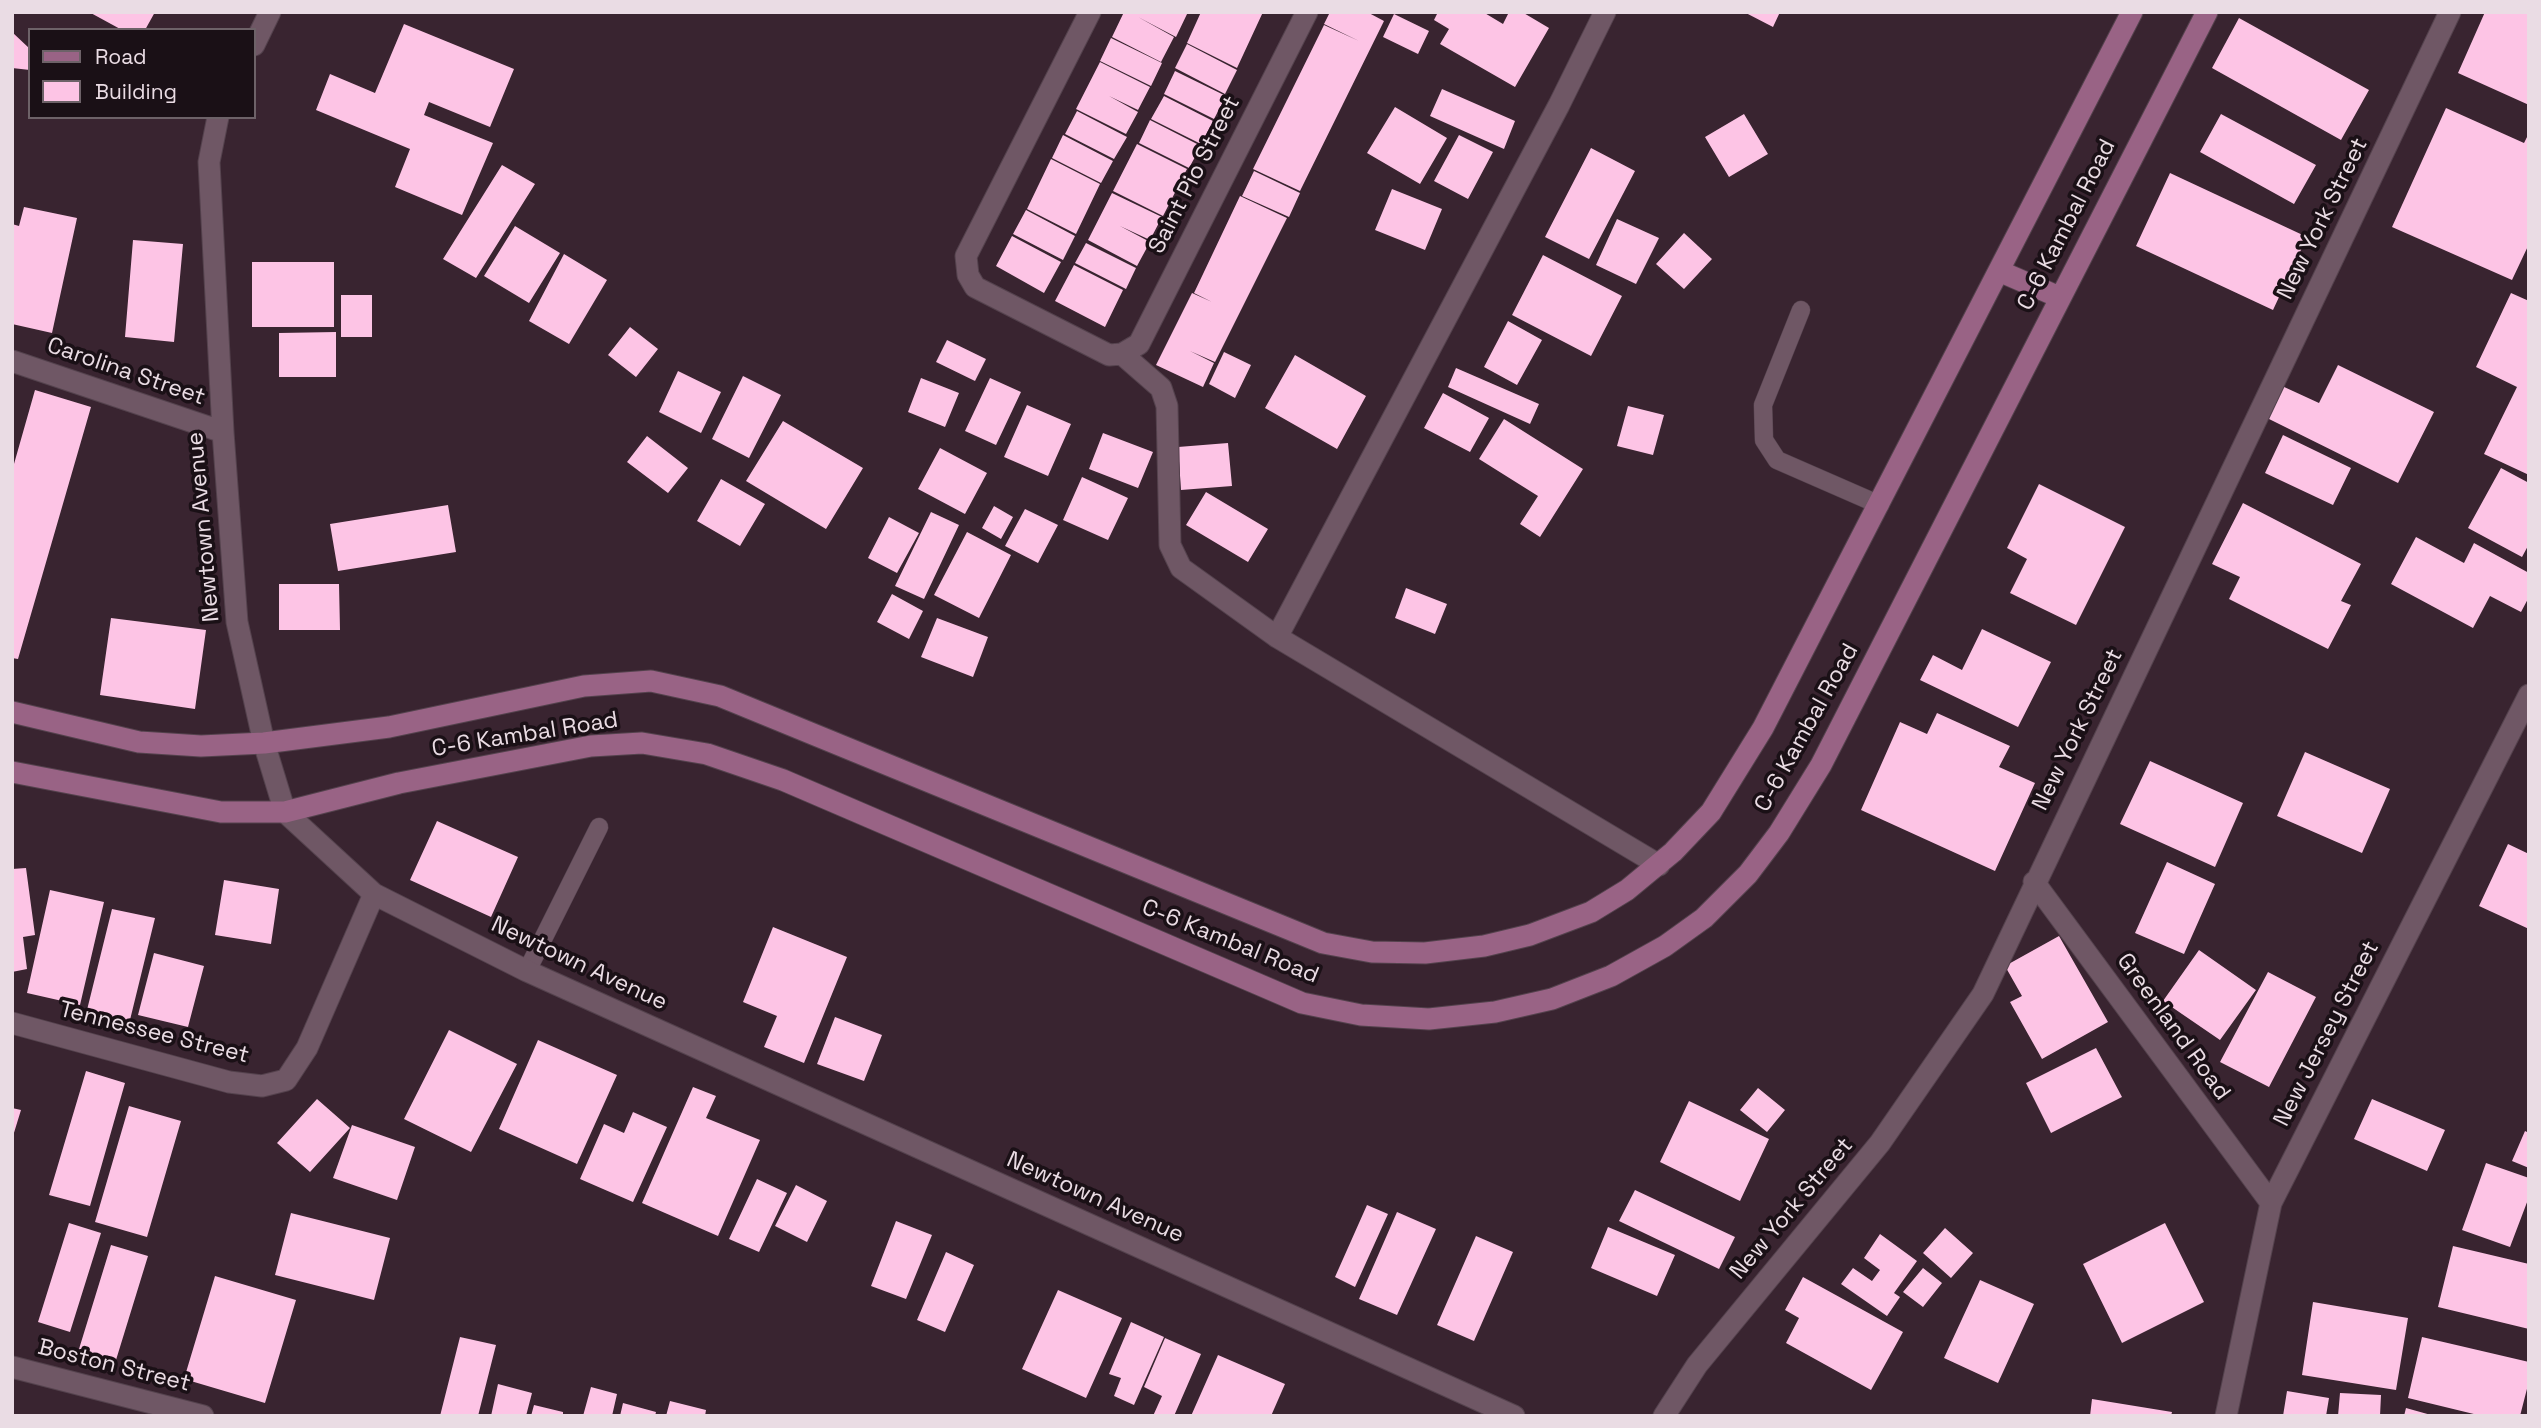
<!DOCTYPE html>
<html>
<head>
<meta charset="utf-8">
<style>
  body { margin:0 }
  #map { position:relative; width:2541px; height:1428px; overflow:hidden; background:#392430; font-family:"Space Grotesk",sans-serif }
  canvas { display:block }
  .frame { position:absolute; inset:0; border:14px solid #eadce4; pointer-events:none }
  .legend { position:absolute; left:28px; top:28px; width:228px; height:91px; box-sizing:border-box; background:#1a1016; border:2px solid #6d6268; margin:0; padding:9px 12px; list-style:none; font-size:21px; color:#eadce4 }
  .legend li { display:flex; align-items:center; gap:14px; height:35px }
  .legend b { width:35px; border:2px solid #6d6268 }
</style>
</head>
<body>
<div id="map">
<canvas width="2541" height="1428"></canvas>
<div class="frame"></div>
<ul class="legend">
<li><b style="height:9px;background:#996385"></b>Road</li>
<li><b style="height:19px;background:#fdc4e5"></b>Building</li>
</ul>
</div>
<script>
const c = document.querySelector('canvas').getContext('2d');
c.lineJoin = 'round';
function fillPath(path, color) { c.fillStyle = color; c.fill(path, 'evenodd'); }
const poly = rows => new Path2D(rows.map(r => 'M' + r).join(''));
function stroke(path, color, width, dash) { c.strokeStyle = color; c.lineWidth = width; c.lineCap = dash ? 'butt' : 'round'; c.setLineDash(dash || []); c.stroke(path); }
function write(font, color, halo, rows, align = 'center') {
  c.font = font + ' "Space Grotesk",sans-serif'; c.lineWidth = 7; c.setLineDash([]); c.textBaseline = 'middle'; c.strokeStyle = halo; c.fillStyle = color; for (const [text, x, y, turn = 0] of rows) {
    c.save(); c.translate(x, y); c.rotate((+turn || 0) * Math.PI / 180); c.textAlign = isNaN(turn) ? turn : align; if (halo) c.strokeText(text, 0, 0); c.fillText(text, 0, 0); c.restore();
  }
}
const building = poly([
  [89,12,155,12,145,30,122,30],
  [1124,12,1188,12,1176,37,1138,17,1174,37,1161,62,1112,37],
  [1201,12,1263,12,1237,68,1187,43],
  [1330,12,1367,12,1384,21,1300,191,1253,169,1324,25,1359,41,1324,24],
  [1438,12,1483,12,1503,24,1509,12,1522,12,1549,28,1515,87,1440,44,1449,29,1434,20],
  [1744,12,1780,12,1773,27],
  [2485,12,2529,12,2529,105,2458,73],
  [1394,14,1429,31,1418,54,1383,37],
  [2239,18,2369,90,2341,140,2212,68],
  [404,24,514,69,490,127,429,102,424,115,493,143,462,215,395,187,410,149,316,110,330,74,375,93],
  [12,32,30,49,30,70,12,68],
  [1111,38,1162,63,1151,86,1100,61],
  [1187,44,1237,70,1225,94,1175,68],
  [1100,62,1150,87,1138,110,1109,96,1138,112,1126,134,1076,109],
  [1175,71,1226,96,1214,119,1164,94],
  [1442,89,1515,121,1504,149,1430,116],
  [1164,96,1213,121,1201,144,1151,119],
  [1395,107,1447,138,1420,184,1367,153],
  [2446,108,2524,143,2529,133,2529,244,2512,280,2392,227],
  [1077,111,1127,137,1114,159,1065,134],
  [1744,114,1768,154,1729,177,1705,137],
  [2221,114,2316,165,2294,204,2200,152],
  [1150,120,1201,146,1189,168,1139,143],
  [1063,135,1113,161,1101,183,1052,158],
  [1459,135,1493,152,1468,199,1434,181],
  [1137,144,1187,169,1163,216,1113,191],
  [1591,148,1635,171,1589,259,1545,237],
  [1051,159,1100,184,1076,234,1027,209],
  [502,165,535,184,476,278,443,259],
  [1254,171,1300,193,1289,217,1242,196],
  [2170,173,2307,237,2273,310,2136,246],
  [1392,189,1442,209,1425,250,1375,230],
  [1112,193,1162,217,1150,240,1120,226,1150,242,1137,266,1088,240],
  [1240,196,1287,218,1215,362,1190,351,1214,363,1203,387,1156,365,1192,293,1212,302,1194,293],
  [24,207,77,218,52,333,12,324,12,224,19,226],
  [1026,210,1075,236,1063,260,1013,234],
  [1617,219,1659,238,1636,284,1596,265],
  [515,226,560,253,529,303,484,276],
  [1684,233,1712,259,1684,289,1656,264],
  [1012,236,1061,262,1044,293,996,266],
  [133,240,183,244,174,342,125,337],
  [1086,243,1136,268,1126,289,1075,263],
  [564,254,607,280,569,344,529,321],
  [1543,255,1622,296,1591,356,1512,315],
  [252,262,334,262,334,327,252,327],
  [1074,265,1123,290,1105,327,1055,301],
  [2511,293,2529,301,2529,475,2484,454,2517,387,2476,367],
  [341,295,372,295,372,337,341,337],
  [1508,321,1542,340,1517,385,1484,367],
  [630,327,658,349,636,377,608,355],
  [336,332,336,377,279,377,279,333],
  [947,340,986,359,975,381,936,362],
  [1224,352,1251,365,1235,398,1209,384],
  [1295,355,1366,396,1337,449,1265,408],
  [2338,365,2434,412,2398,483,2267,418,2282,386,2319,403],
  [1456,368,1539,404,1530,424,1448,387],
  [678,371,721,392,701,433,659,412],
  [743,376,781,395,749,458,712,439],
  [921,378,959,393,945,427,908,412],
  [990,378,1021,392,996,445,965,431],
  [35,390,91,407,18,659,12,658,12,471],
  [1443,393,1489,418,1470,452,1424,428],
  [1027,405,1071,424,1048,476,1004,457],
  [1628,406,1664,415,1653,455,1617,446],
  [1504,419,1583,469,1540,537,1520,524,1538,496,1479,459],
  [783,421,863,468,826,529,746,481],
  [1103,433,1153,452,1138,488,1089,469],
  [2283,435,2351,468,2333,505,2265,473],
  [647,436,688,468,668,493,627,462],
  [1228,443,1232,486,1181,490,1178,447],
  [940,448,987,473,965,514,918,489],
  [2501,468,2529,483,2529,544,2522,557,2468,528],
  [1082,477,1128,498,1108,540,1063,520],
  [721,479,765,504,740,546,697,521],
  [2039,484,2125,527,2076,625,2010,593,2027,559,2007,548],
  [1206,492,1268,529,1248,562,1186,525],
  [2243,503,2361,564,2341,601,2351,605,2328,649,2229,599,2240,577,2212,564],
  [448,505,456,552,338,571,330,524],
  [994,506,1013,517,1001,539,982,528],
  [1025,509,1058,525,1038,563,1005,546],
  [931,512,959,525,924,599,895,586],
  [889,517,919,533,897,573,868,558],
  [967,532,1011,555,979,618,934,595],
  [2416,537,2464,563,2474,543,2529,573,2529,597,2521,612,2490,596,2473,628,2391,584],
  [279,584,339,584,340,630,279,630],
  [1406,588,1447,604,1435,634,1395,618],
  [892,594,923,611,909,639,877,622],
  [111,618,206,630,195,709,100,695],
  [937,618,988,637,973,677,921,657],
  [1982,629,2051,662,2018,727,1920,680,1933,655,1962,670],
  [1937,713,2010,746,1999,767,2035,783,1995,871,1861,810,1900,722,1927,734],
  [2305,752,2390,789,2362,853,2277,816],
  [2150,761,2243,803,2215,867,2120,824],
  [437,821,518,857,491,917,410,880],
  [2508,844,2529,854,2529,929,2479,906],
  [2167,862,2215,884,2184,954,2135,933],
  [26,868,35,935,23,937,27,969,12,972,12,869],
  [224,880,279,889,271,944,215,935],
  [50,890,104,902,80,1005,27,993],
  [112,909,155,918,129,1024,86,1014],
  [773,927,847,957,804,1063,764,1047,777,1016,743,1002],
  [2059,936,2108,1022,2042,1059,2010,1002,2022,996,2005,966],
  [2199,950,2256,990,2220,1040,2163,1001],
  [154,953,204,966,188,1027,138,1015],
  [2268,972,2316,997,2269,1087,2220,1062],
  [835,1017,882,1035,864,1081,817,1064],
  [449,1030,517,1064,471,1152,404,1119],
  [538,1040,617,1075,577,1164,499,1129],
  [2096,1048,2122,1097,2051,1133,2026,1083],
  [86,1071,125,1083,90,1206,49,1195],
  [693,1087,716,1096,706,1118,760,1140,718,1236,642,1203],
  [1758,1088,1785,1110,1767,1132,1740,1110],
  [317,1099,350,1128,310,1172,277,1143],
  [2372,1099,2445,1130,2427,1171,2354,1139],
  [1689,1101,1769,1139,1740,1201,1660,1162],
  [129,1106,181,1121,147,1237,95,1222],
  [12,1108,21,1110,13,1136,12,1136],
  [633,1112,667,1127,633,1202,580,1179,604,1124,624,1133],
  [352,1125,415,1147,397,1200,333,1178],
  [2525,1131,2529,1133,2529,1168,2512,1161],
  [2486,1163,2529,1178,2529,1197,2510,1247,2462,1230],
  [757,1179,787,1193,759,1252,729,1239],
  [796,1185,827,1201,807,1242,775,1226],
  [1635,1190,1735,1237,1719,1269,1619,1221],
  [1367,1205,1388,1214,1355,1287,1335,1277],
  [1397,1212,1436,1229,1397,1315,1359,1299],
  [291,1213,390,1238,374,1300,275,1275],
  [896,1221,932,1235,906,1299,871,1286],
  [69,1223,101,1233,70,1332,38,1322],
  [2165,1223,2204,1302,2122,1343,2083,1264],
  [1608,1227,1675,1255,1657,1296,1591,1268],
  [1945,1228,1973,1253,1951,1278,1923,1253],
  [1880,1234,1917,1261,1894,1293,1900,1297,1887,1316,1841,1284,1853,1268,1872,1281,1880,1270,1864,1258],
  [1476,1236,1513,1252,1474,1341,1437,1325],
  [111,1245,148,1256,112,1373,75,1362],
  [2453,1246,2529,1264,2529,1329,2438,1307],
  [946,1252,974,1265,945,1332,917,1320],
  [1923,1268,1942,1283,1923,1307,1903,1292],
  [215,1276,296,1300,265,1403,184,1379],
  [1803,1277,1903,1332,1871,1390,1786,1343,1799,1318,1785,1310],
  [1980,1280,2034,1304,1998,1383,1944,1358],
  [1058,1290,1122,1318,1086,1398,1022,1369],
  [2313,1302,2408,1318,2396,1390,2302,1375],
  [1131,1322,1164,1337,1134,1405,1114,1396,1121,1378,1109,1374],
  [460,1337,496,1345,478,1416,440,1416],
  [2422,1337,2529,1362,2529,1381,2520,1416,2482,1416,2408,1398],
  [1165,1338,1201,1354,1174,1416,1153,1416,1162,1396,1144,1387],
  [1218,1355,1285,1384,1271,1416,1191,1416],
  [498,1384,532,1393,526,1416,491,1416],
  [591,1387,617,1394,612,1416,583,1416],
  [2287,1391,2329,1398,2326,1416,2283,1416],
  [2340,1393,2381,1395,2380,1416,2338,1416],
  [2092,1399,2172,1412,2171,1416,2090,1416],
  [670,1401,706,1410,705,1416,666,1416],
  [623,1403,656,1412,655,1416,620,1416],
  [534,1405,563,1412,563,1416,531,1416],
  [2406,1408,2431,1415,2431,1416,2404,1416]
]);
const lane = poly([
  [1801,310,1763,405,1764,440,1777,460,1880,505],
  [527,971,599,827]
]);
const street = poly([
  [1090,12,966,256,968,275,975,287,1109,355,1122,354,1139,344,1307,12],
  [254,45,270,12],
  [218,117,209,162,223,432,237,622,264,743,285,812,374,894,527,971,1514,1416],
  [1122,354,1161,388,1167,406,1170,545,1181,568,1277,637,1659,865],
  [12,361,223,432],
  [1277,637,1559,105,1605,12],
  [2034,882,2271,1203],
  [12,1023,229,1082,262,1086,286,1080,307,1048,374,894],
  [12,1367,203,1416],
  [1664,1416,1697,1365,1880,1143,1983,994,2450,12],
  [2226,1416,2271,1203,2529,695]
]);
const secondary = poly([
  [1999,271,2059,297],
  [12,712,139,742,201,746,264,743,389,727,584,686,651,681,720,696,1323,943,1372,952,1425,953,1484,946,1530,935,1591,912,1627,890,1673,852,1711,812,1763,728,2132,12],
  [12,772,221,812,285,812,399,783,591,746,642,743,707,754,783,780,1302,1003,1361,1015,1429,1019,1495,1012,1552,999,1611,976,1665,946,1704,918,1748,874,1779,833,1821,765,2207,12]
]);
const streetNames = [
  ["Saint Pio Street",1195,175,-63],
  ["New York Street",2323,219,-64],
  ["C-6 Kambal Road",2067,225,-63],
  ["Carolina Street",126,372,19],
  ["Newtown Avenue",204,527,-95],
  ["C-6 Kambal Road",1807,728,-61],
  ["New York Street",2078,730,-64],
  ["C-6 Kambal Road",525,735,-9],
  ["C-6 Kambal Road",1230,942,22],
  ["Newtown Avenue",579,964,25],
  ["Greenland Road",2173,1027,54],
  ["Tennessee Street",154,1033,14],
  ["New Jersey Street",2327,1034,-63],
  ["Newtown Avenue",1095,1198,24],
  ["New York Street",1792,1209,-50],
  ["Boston Street",114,1366,14]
];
fillPath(building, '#fdc4e5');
stroke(lane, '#54424d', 19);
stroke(street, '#54424d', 23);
stroke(secondary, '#54424d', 23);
stroke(lane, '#6f5765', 18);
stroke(street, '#6f5765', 21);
stroke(secondary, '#996385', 21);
write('23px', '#eadce4', '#1a1016', streetNames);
</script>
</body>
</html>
